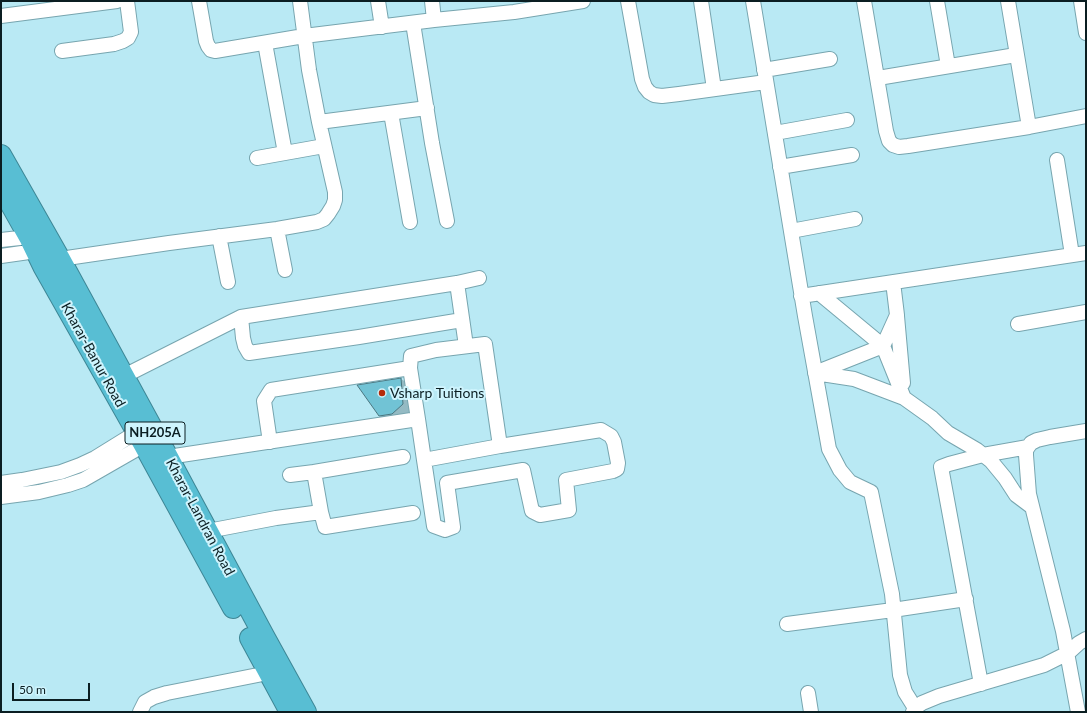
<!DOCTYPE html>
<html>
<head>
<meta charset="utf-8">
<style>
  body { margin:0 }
  #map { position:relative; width:1087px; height:713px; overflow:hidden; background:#b9e9f4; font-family:Lato,sans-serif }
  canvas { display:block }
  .frame { position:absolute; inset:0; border:2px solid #0b1e22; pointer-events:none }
  .scale { position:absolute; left:12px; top:683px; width:78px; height:18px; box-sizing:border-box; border:2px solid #0b1e22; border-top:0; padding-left:5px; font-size:12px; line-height:14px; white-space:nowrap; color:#0b1e22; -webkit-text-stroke:3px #cef4fd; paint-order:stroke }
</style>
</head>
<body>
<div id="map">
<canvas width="1087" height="713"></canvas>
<div class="frame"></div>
<div class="scale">50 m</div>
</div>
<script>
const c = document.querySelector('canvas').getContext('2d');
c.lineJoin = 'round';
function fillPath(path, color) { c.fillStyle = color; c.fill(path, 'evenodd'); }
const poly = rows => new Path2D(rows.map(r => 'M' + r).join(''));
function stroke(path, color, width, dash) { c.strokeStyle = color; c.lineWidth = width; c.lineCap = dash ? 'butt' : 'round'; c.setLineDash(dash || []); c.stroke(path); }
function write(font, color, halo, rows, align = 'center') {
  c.font = font + ' Lato,sans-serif'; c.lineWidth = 4; c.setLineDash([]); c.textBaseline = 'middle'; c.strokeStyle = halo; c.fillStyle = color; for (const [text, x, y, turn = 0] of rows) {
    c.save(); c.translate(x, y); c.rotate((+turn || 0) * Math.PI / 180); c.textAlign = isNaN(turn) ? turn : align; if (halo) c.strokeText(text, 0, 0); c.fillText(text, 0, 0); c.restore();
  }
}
const shadow = poly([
  [401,379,413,386,415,411,392,423,379,416]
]);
const building = poly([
  [401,378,403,404,392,414,379,416,357,385,401,378]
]);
const minor = poly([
  [199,1,206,41,208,46,211,50,215,51,304,36,434,20,432,1],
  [378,1,382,27],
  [628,1,642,79,645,87,649,92,654,95,662,96,679,94,766,82],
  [701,1,714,89],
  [753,1,805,316,829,449,840,470,850,482,871,492,892,594,900,675,905,692,915,708],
  [864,1,886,131,889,141,893,145,899,147,908,146,1029,127,1086,116],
  [937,1,948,66],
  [1008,1,1029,127],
  [1081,1,1086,33],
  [1,16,117,1],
  [434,20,514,12,583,1],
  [413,23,432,143,447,221],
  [265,43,285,153],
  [62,51,114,44,123,41,128,38,131,32,127,1],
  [764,70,830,59],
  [878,78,1016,55],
  [391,113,399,159,410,222],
  [319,122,427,108],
  [775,133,847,120],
  [257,158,324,146],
  [1057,160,1072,255],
  [780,167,852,155],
  [277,229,285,270],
  [791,231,855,219],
  [219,236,228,282],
  [1,240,29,237],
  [1,256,36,251],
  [53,262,60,259,169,243,277,229,317,222,324,219,328,214,333,206,335,200,335,192,319,122,309,70,300,1],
  [457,283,465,339],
  [819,293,883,346,904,398],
  [801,296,1086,253],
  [897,316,903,383],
  [241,317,243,338,245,346,249,353,359,337,462,320],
  [1018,324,1086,312],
  [410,368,411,356,436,350,485,344,500,446],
  [815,373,854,379,904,398,932,418,948,433,977,450,991,461,1005,478,1016,495,1032,507],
  [815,373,883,346,897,315,893,282],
  [124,376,241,317,457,283,479,278],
  [270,442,264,401,271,390,410,368,418,419],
  [168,457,418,419,424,460,434,526,445,530,453,527,447,483,523,470,532,511,540,515,569,510,566,480,613,471,617,469,618,463,614,442,611,436,601,430,500,446,424,460],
  [290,475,314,472],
  [1,483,22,480,61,472,80,465,95,458,137,432],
  [1,497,39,492,68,485,83,480,144,445],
  [321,512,325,527,413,513],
  [208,531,276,518,321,512,314,472,403,457],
  [787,624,893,610,966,599],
  [981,684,941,467,949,464,983,455,1028,447],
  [808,693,811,712],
  [140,712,145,702,154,697,167,693,268,673],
  [913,712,915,708,922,703,939,696,1044,665,1068,653,1079,643,1086,639],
  [1078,712,1063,631,1029,494,1026,455,1026,450,1028,447,1031,443,1037,440,1050,437,1086,431]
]);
const highway = poly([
  [1,155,60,259,168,457,264,636,306,712],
  [1,187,29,237,43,266,144,445,233,608],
  [250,638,290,712]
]);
const markers = [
  [382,393,4,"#b62b0a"]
];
const shields = [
  [155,433,60]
];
const shieldNames = [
  ["NH205A",155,433]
];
const streetNames = [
  ["Kharar-Banur Road",93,355,61],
  ["Kharar-Landran Road",200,517,62]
];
const poiNames = [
  ["Vsharp Tuitions",390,393]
];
fillPath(shadow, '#0003');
fillPath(building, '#71c3d5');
stroke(building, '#497680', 1);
stroke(minor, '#77a5af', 16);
stroke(highway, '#3d8695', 22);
stroke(minor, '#fff', 14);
stroke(highway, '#58bed3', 20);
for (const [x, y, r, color] of markers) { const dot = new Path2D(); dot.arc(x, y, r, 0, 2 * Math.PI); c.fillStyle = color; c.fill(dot); stroke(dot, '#cef4fd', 1.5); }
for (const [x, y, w] of shields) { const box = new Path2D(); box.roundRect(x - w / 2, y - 11, w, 22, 3); c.fillStyle = '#cef4fd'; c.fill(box); stroke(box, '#0b1e22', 1); }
write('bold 13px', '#0b1e22', null, shieldNames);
write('14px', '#0b1e22', '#cef4fd', streetNames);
write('14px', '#0b1e22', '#cef4fd', poiNames, 'left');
</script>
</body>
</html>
